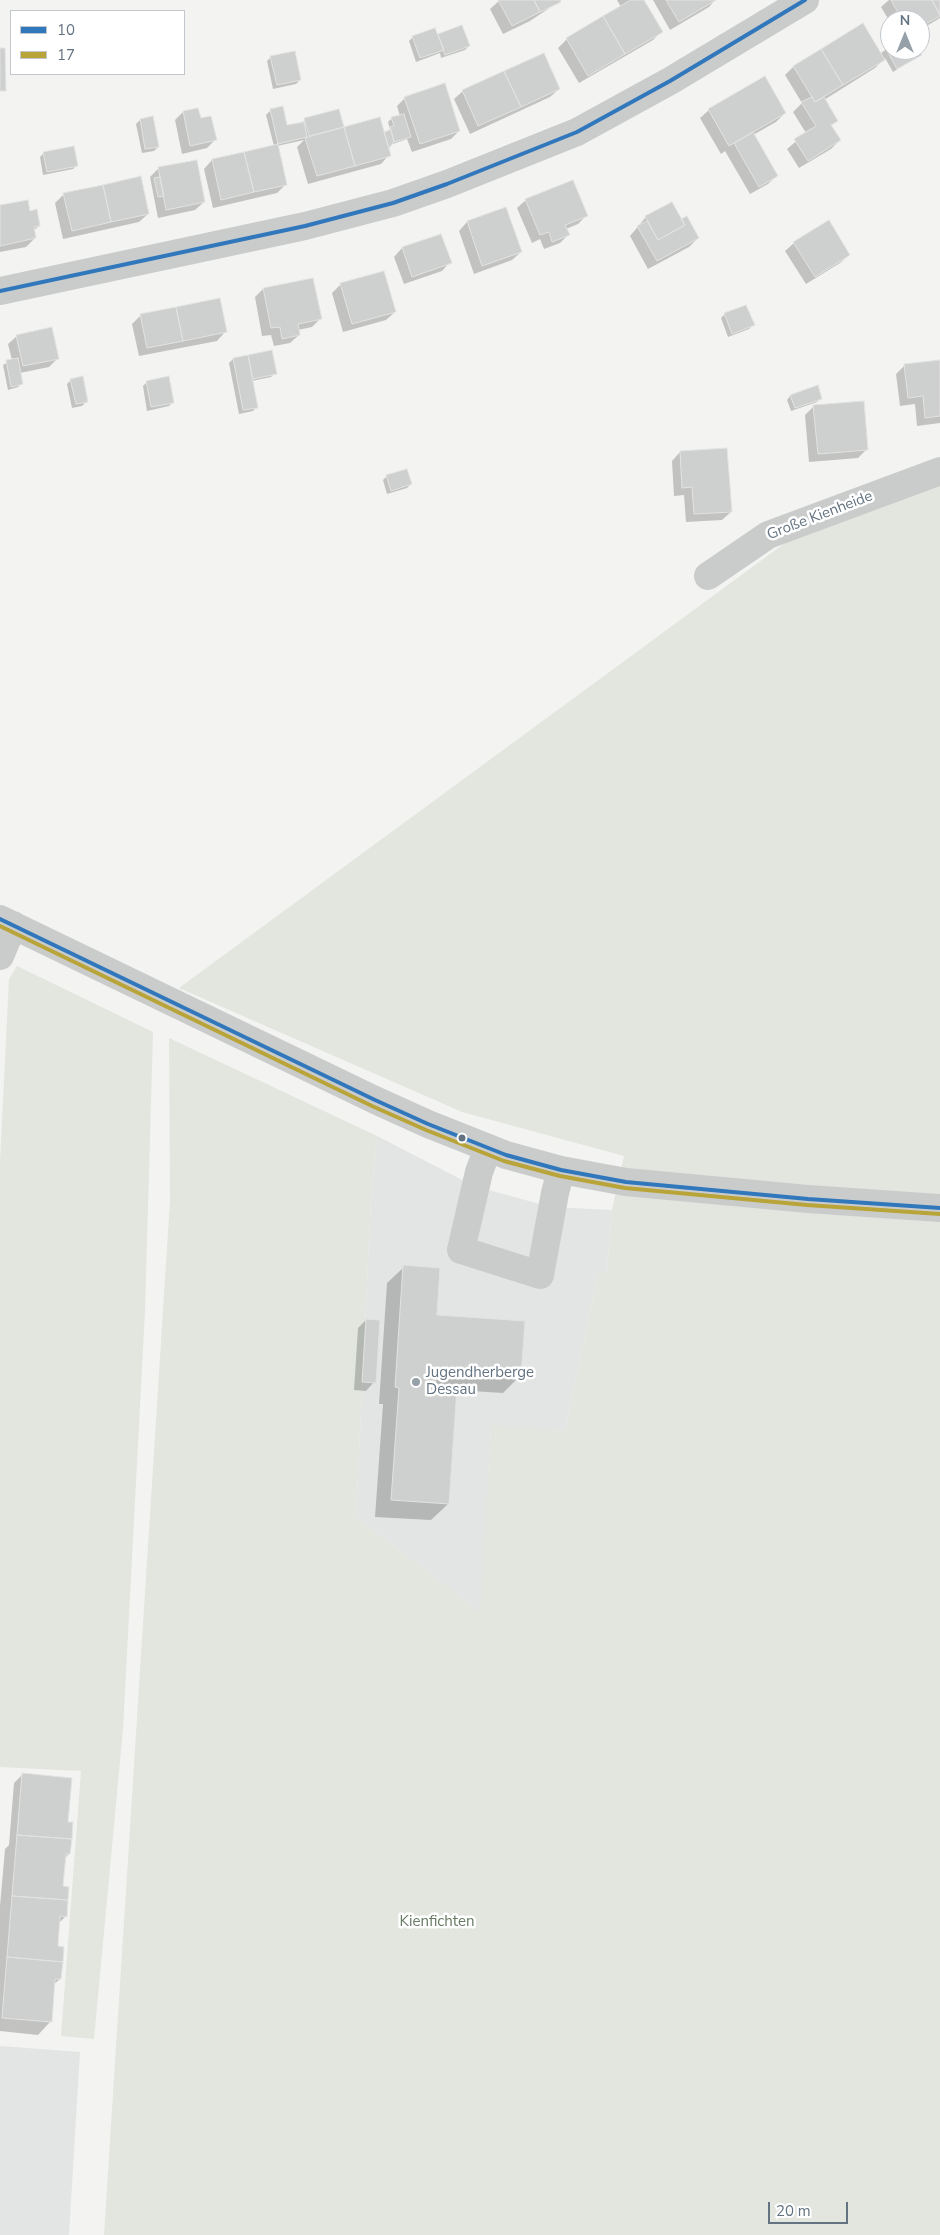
<!DOCTYPE html>
<html>
<head>
<meta charset="utf-8">
<style>
  body { margin:0 }
  #map { position:relative; width:940px; height:2235px; overflow:hidden; background:#f3f3f1; font-family:"Nunito Sans",sans-serif }
  canvas { display:block }
  .legend { position:absolute; left:10px; top:10px; width:175px; height:65px; box-sizing:border-box; background:#fff; border:1px solid #c1c7cd; margin:0; padding:6px 9px; list-style:none; font-size:15px; color:#637382 }
  .legend li { display:flex; align-items:center; gap:10px; height:25px }
  .legend b { width:25px; border:1px solid #c1c7cd }
  .north { position:absolute; left:880px; top:10px; width:50px; height:50px; box-sizing:border-box; background:#fff; border:1px solid #c1c7cd; border-radius:50%; rotate:0deg; font-size:14px; font-weight:700; line-height:20px; text-align:center; color:#637382 }
  .north::after { content:''; display:block; margin:auto; width:18px; height:22px; background:#95a0a9; clip-path:polygon(50% 0,100% 100%,50% 72%,0 100%) }
  .scale { position:absolute; left:768px; top:2202px; width:80px; height:22px; box-sizing:border-box; border:2px solid #637382; border-top:0; padding-left:6px; font-size:15px; line-height:18px; white-space:nowrap; color:#637382; -webkit-text-stroke:4px #fff; paint-order:stroke }
</style>
</head>
<body>
<div id="map">
<canvas width="940" height="2235"></canvas>
<ul class="legend">
<li><b style="height:6px;background:#3177bc"></b>10</li>
<li><b style="height:6px;background:#b9a43a"></b>17</li>
</ul>
<div class="north">N</div>
<div class="scale">20 m</div>
</div>
<script>
const c = document.querySelector('canvas').getContext('2d');
c.lineJoin = 'round';
function fillPath(path, color) { c.fillStyle = color; c.fill(path, 'evenodd'); }
const poly = rows => new Path2D(rows.map(r => 'M' + r).join(''));
function stroke(path, color, width, dash) { c.strokeStyle = color; c.lineWidth = width; c.lineCap = dash ? 'butt' : 'round'; c.setLineDash(dash || []); c.stroke(path); }
function write(font, color, halo, rows, align = 'center') {
  c.font = font + ' "Nunito Sans",sans-serif'; c.lineWidth = 5; c.setLineDash([]); c.textBaseline = 'middle'; c.strokeStyle = halo; c.fillStyle = color; for (const [text, x, y, turn = 0] of rows) {
    c.save(); c.translate(x, y); c.rotate((+turn || 0) * Math.PI / 180); c.textAlign = isNaN(turn) ? turn : align; if (halo) c.strokeText(text, 0, 0); c.fillText(text, 0, 0); c.restore();
  }
}
const built = poly([
  [377,1136,474,1186,551,1207,612,1210,607,1271,598,1274,565,1431,491,1426,481,1613,356,1517,371,1198],
  [0,2046,80,2052,69,2235,0,2235]
]);
const green = poly([
  [940,479,940,2235,104,2235,170,1201,169,1038,377,1136,371,1198,356,1517,480,1612,491,1425,565,1431,598,1274,607,1271,612,1210,624,1156,462,1112,179,988,800,532],
  [17,966,153,1032,145,1311,123,1729,94,2039,61,2036,81,1771,0,1767,0,1162,9,979]
]);
const shadow = poly([
  [500,0,559,0,560,1,530,21,503,34,490,9],
  [617,0,643,0,661,32,653,40,579,83,558,48,567,39,621,7],
  [653,0,715,0,709,7,670,30],
  [889,0,940,0,940,18,920,30,920,20,890,20,890,22,881,7],
  [462,26,469,46,465,50,441,58,440,53,416,62,409,41,413,37,437,35],
  [890,46,890,50,917,50,920,55,893,72,885,58,875,68,824,100,836,121,831,126,840,140,831,149,799,168,787,149,806,133,793,112,802,103,785,75,794,66,880,54],
  [271,57,300,80,296,84,273,89,267,61],
  [559,89,550,97,470,134,454,99,463,91],
  [405,98,459,131,451,139,412,152,407,139,390,145,387,148,389,155,381,164,308,184,297,147,304,140,277,146,286,184,277,193,213,208,204,169,212,160,274,146,266,115,270,111,282,108,287,127,338,110,343,128,383,134,390,129,388,122,392,118,400,116,397,106],
  [198,109,200,120,215,140,207,148,182,154,175,120,183,112],
  [709,110,785,113,776,122,753,135,776,176,768,184,750,194,725,151,721,154,700,118],
  [140,120,158,147,154,151,142,153,136,124],
  [44,153,77,165,73,169,43,175,40,157],
  [158,169,204,202,195,210,158,218,150,177],
  [64,194,148,214,139,222,63,239,55,203],
  [526,200,586,216,578,224,566,229,568,235,560,243,544,249,540,239,532,243,517,208],
  [671,203,681,221,698,238,689,247,648,269,630,236,646,217],
  [0,207,29,212,39,226,33,231,35,238,26,247,0,252],
  [506,209,521,252,512,260,474,274,459,231,467,222],
  [440,235,450,262,442,271,404,284,394,257,402,248],
  [794,243,849,255,840,263,806,284,785,251],
  [341,284,395,312,386,320,343,332,332,293],
  [263,289,320,319,312,327,298,330,299,335,290,343,274,346,271,335,262,336,255,297],
  [725,314,753,325,749,329,728,337,721,318],
  [141,315,225,332,217,341,139,356,132,324],
  [17,336,57,359,49,367,20,373,22,383,18,387,8,390,3,365,12,360,8,344],
  [271,352,275,373,271,377,252,381,257,407,253,411,239,414,229,363,233,359],
  [940,361,940,423,917,426,915,404,900,406,896,374,905,365],
  [71,380,86,402,82,406,72,408,67,384],
  [147,382,173,402,169,406,147,411,143,386],
  [790,396,821,398,817,402,791,411,787,400],
  [814,406,867,449,858,458,809,462,805,415],
  [680,452,731,512,722,520,686,522,684,495,674,496,672,461],
  [387,476,411,484,407,488,387,494,383,480],
  [404,1267,436,1316,520,1376,503,1393,456,1390,448,1504,431,1520,375,1517,383,1404,379,1404,387,1283],
  [366,1320,374,1382,366,1391,354,1390,358,1328],
  [23,1774,66,1823,69,1854,64,1859,61,1887,65,1917,58,1924,56,1947,60,1979,53,1985,50,2022,38,2035,0,2031,0,1906,5,1849,9,1845,14,1783]
]);
const building = poly([
  [498,0,534,0,540,12,512,26,498,0],
  [534,0,560,0,561,2,540,12,534,0],
  [631,0,644,0,663,32,625,54,603,16,631,0],
  [666,0,716,0,679,22,666,0],
  [891,0,932,0,940,16,920,27,920,20,902,20,891,0],
  [932,0,940,0,940,14,932,0],
  [603,16,625,54,588,76,566,38,603,16],
  [863,23,885,60,843,85,821,49,863,23],
  [462,25,470,46,445,55,438,34,462,25],
  [435,28,444,50,420,58,412,36,435,28],
  [890,44,890,50,919,50,922,55,897,69,885,47,890,44],
  [0,48,5,48,6,91,0,91,0,48],
  [821,49,843,85,815,102,793,66,821,49],
  [295,51,301,80,277,85,270,56,295,51],
  [544,53,560,89,521,107,504,71,544,53],
  [504,71,521,107,478,126,462,90,504,71],
  [765,76,786,113,729,146,708,109,765,76],
  [445,83,460,131,420,144,404,97,445,83],
  [812,97,815,102,824,97,838,121,831,125,841,140,808,161,794,139,816,126,801,102,812,97],
  [283,106,287,125,304,122,307,137,278,144,270,109,283,106],
  [198,108,201,118,211,116,217,140,190,146,183,111,198,108],
  [339,109,344,127,309,136,304,118,339,109],
  [404,114,411,137,394,142,390,127,394,126,391,117,404,114],
  [153,116,159,147,145,149,140,119,153,116],
  [380,117,391,156,355,166,344,127,380,117],
  [344,127,355,166,317,176,305,138,344,127],
  [391,130,394,142,389,148,384,132,391,130],
  [753,132,778,176,759,187,734,143,753,132],
  [278,144,287,185,254,192,244,152,278,144],
  [74,146,78,166,47,172,43,152,74,146],
  [244,152,254,192,221,200,212,159,244,152],
  [197,160,205,202,166,210,158,167,197,160],
  [141,176,149,214,111,222,103,185,141,176],
  [160,177,164,196,158,197,154,178,160,177],
  [573,180,588,216,565,225,570,235,552,242,549,232,540,235,525,199,573,180],
  [103,185,111,222,72,231,63,193,103,185],
  [28,200,30,211,37,209,40,226,34,227,36,238,0,246,0,205,28,200],
  [672,202,685,225,658,240,645,216,672,202],
  [506,207,522,252,482,266,467,221,506,207],
  [687,216,699,238,657,261,637,226,647,221,658,240,685,225,681,219,687,216],
  [829,220,850,255,815,277,793,242,829,220],
  [441,234,452,263,412,277,402,247,441,234],
  [384,271,396,312,352,324,340,283,384,271],
  [313,278,322,319,298,324,300,335,282,339,280,327,271,328,263,288,313,278],
  [220,298,227,332,183,341,176,307,220,298],
  [746,305,755,325,732,334,724,313,746,305],
  [176,307,183,341,147,348,140,314,176,307],
  [52,327,59,359,23,366,16,335,52,327],
  [272,350,277,374,253,379,248,355,272,350],
  [248,355,258,408,243,410,233,358,248,355],
  [18,358,23,384,11,387,6,360,18,358],
  [940,360,940,416,925,418,923,396,908,398,904,364,940,360],
  [83,376,88,402,76,404,70,379,83,376],
  [169,376,174,403,151,407,146,381,169,376],
  [818,385,822,399,795,408,790,395,818,385],
  [864,401,868,450,818,454,813,405,864,401],
  [727,448,732,512,694,514,692,487,682,488,680,451,727,448],
  [407,469,412,484,391,491,386,475,407,469],
  [403,1265,440,1268,437,1315,525,1321,521,1377,437,1371,435,1386,457,1388,449,1504,391,1500,399,1388,395,1387,403,1265],
  [366,1319,380,1320,376,1383,362,1382,366,1319],
  [22,1773,72,1778,68,1822,73,1822,72,1839,17,1835,22,1773],
  [17,1835,72,1839,70,1854,66,1854,63,1886,69,1887,68,1900,12,1896,17,1835],
  [12,1896,68,1900,67,1917,60,1916,58,1946,64,1947,63,1962,7,1957,12,1896],
  [7,1957,63,1962,61,1979,55,1979,52,2022,2,2018,7,1957]
]);
const minor = poly([
  [0,291,305,226,393,203,447,184,577,132,670,81,805,0],
  [708,576,768,535,940,471],
  [0,919,375,1100,428,1124,506,1155,561,1170,626,1182,808,1199,940,1208],
  [0,956,13,925],
  [488,1148,479,1172,461,1250,540,1275,555,1193,561,1170]
]);
const bus1 = poly([
  [0,291,305,226,393,203,447,184,577,132,670,81,805,0],
  [0,919,375,1100,428,1124,506,1155,561,1170,626,1182,808,1199,940,1208]
]);
const bus2 = poly([
  [0,926,372,1106,426,1130,504,1161,560,1176,625,1188,807,1205,940,1214]
]);
const markers = [
  [462,1138,4.5,"#637382"],
  [416,1382,5,"#95a0a9"]
];
const streetNames = [
  ["Große Kienheide",820,516,-21]
];
const poiNames = [
  ["Jugendherberge",426,1373],
  ["Dessau",426,1390]
];
const parkNames = [
  ["Kienfichten",437,1922]
];
fillPath(built, '#e3e5e4');
fillPath(green, '#e2e6df');
fillPath(shadow, '#0003');
fillPath(building, '#cecfcf');
stroke(building, '#e2e2e1', 1);
stroke(minor, '#cacccc', 28);
stroke(bus1, '#3177bc', 4);
stroke(bus2, '#b9a43a', 4);
for (const [x, y, r, color] of markers) { const dot = new Path2D(); dot.arc(x, y, r, 0, 2 * Math.PI); c.fillStyle = color; c.fill(dot); stroke(dot, '#fff', 2); }
write('15px', '#637382', '#fff', streetNames);
write('15px', '#637382', '#fff', poiNames, 'left');
write('15px', '#667962', '#fff', parkNames);
</script>
</body>
</html>
